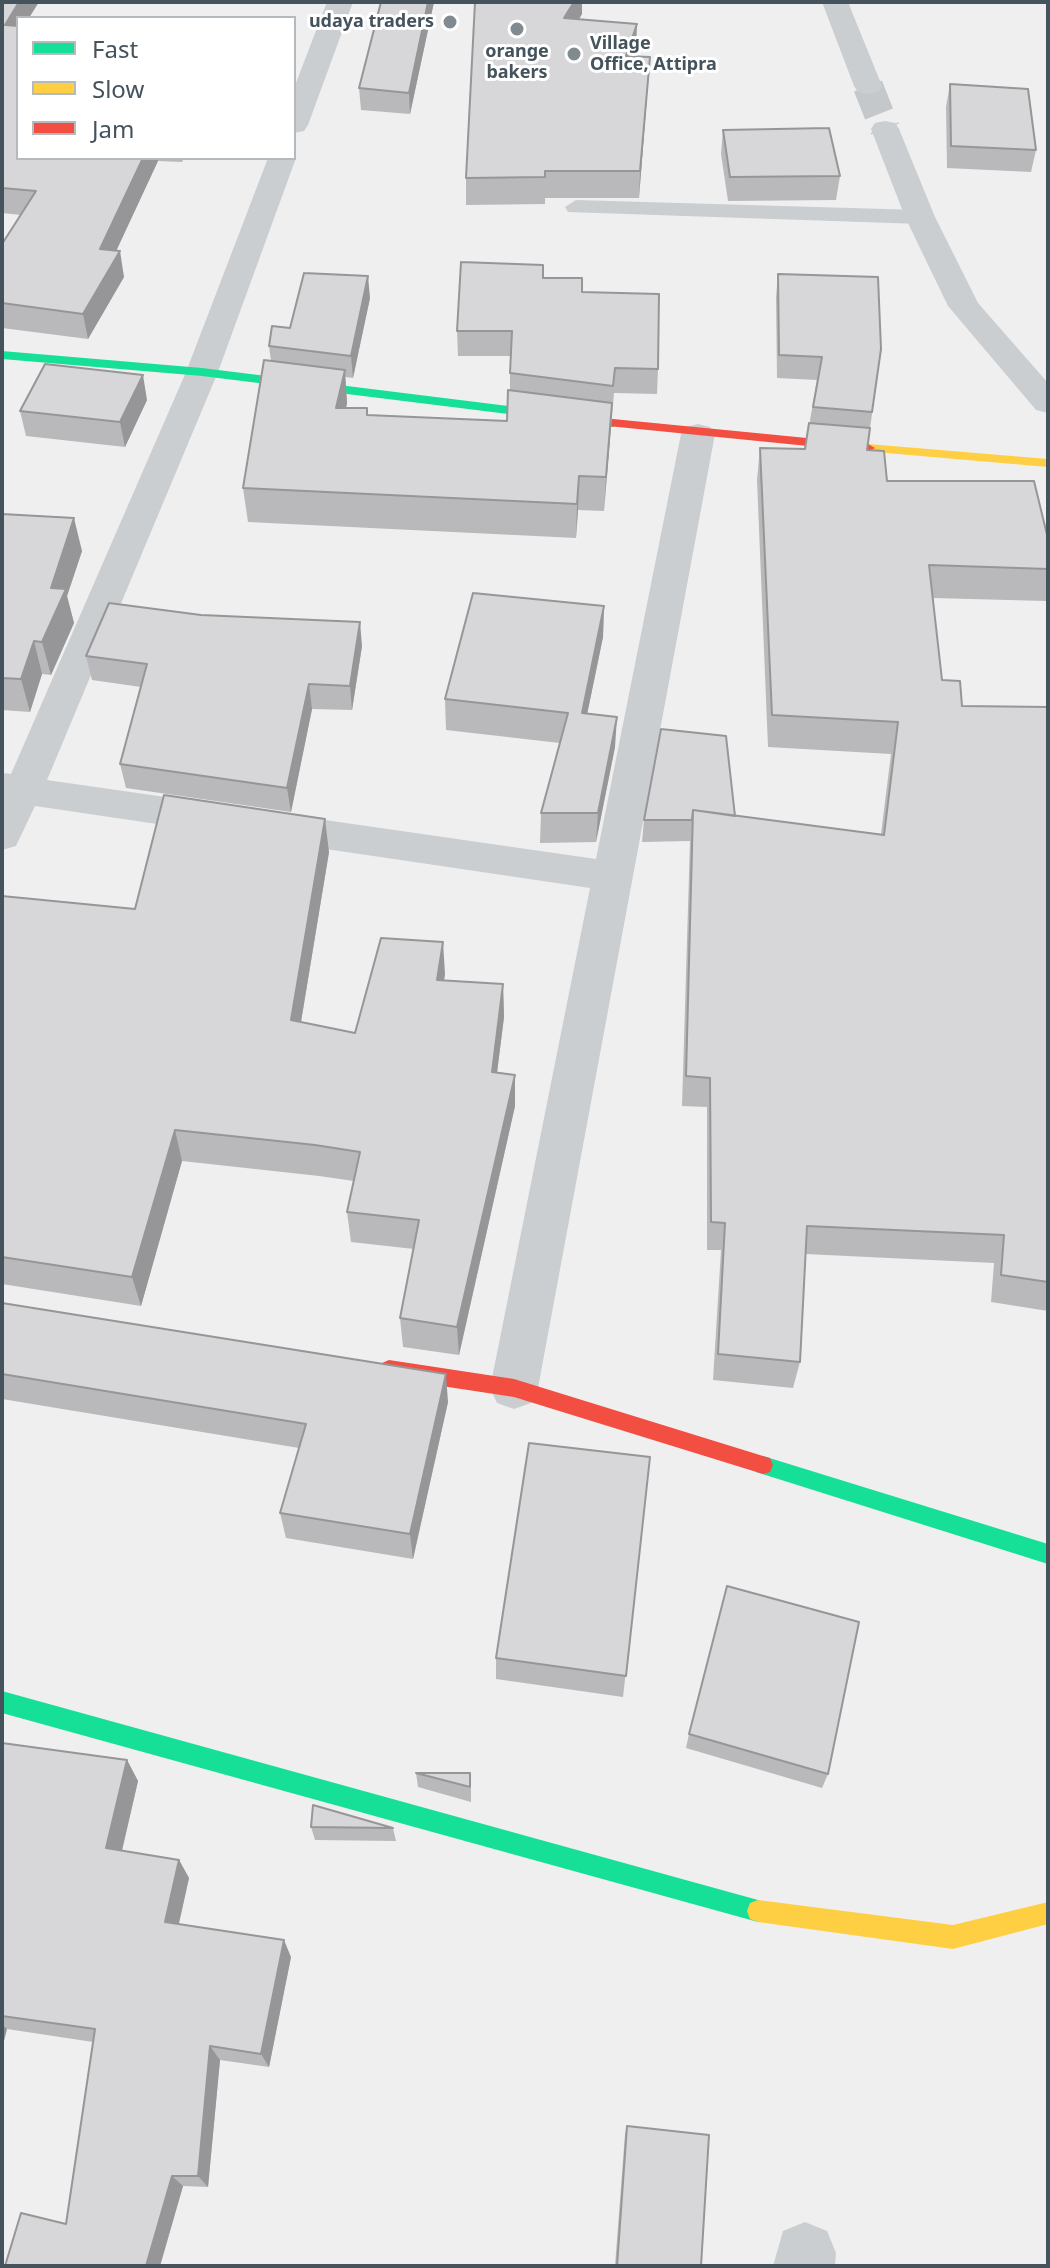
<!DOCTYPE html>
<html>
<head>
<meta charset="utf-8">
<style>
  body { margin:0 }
  #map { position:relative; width:1050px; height:2268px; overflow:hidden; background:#f0efef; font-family:"Noto Sans",sans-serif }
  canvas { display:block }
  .frame { position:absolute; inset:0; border:4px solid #45535d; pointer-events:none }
  .legend { position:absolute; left:16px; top:16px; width:280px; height:144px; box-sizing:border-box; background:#fff; border:2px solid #b5babe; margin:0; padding:10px 14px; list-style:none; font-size:24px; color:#45535d }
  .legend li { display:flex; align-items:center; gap:16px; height:40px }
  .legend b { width:40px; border:2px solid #b5babe }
</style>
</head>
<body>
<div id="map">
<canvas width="1050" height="2268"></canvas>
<div class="frame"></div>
<ul class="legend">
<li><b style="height:10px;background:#16e098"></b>Fast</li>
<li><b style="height:10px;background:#ffcf43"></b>Slow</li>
<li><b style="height:10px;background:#f24e42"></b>Jam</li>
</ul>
</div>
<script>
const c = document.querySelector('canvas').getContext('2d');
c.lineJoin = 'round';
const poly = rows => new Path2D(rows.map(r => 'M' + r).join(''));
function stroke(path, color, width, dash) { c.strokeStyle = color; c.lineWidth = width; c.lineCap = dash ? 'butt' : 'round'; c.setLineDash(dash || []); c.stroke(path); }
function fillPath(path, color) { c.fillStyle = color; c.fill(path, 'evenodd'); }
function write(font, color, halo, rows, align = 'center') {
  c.font = font + ' "Noto Sans",sans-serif'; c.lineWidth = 6; c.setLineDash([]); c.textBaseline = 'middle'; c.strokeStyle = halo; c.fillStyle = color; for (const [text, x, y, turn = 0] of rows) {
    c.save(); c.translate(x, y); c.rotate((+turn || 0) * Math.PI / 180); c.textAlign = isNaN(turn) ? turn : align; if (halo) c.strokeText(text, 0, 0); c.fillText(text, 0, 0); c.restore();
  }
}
const streetTunnel = poly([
  [868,86,885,129]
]);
const lane = poly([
  [576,200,920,210,931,217,920,224,568,212,565,207,576,200]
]);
const street = poly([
  [327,2,353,2,308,125,304,131,294,133,294,88,327,2],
  [822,2,848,2,882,86,878,92,868,94,858,92,854,86,822,2],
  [885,121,895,123,899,129,935,217,978,303,1048,383,1048,413,1036,410,948,306,905,217,871,129,875,123,885,121],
  [294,155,296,158,218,372,47,780,596,859,681,434,686,427,698,424,710,427,715,434,538,1388,531,1403,514,1409,497,1403,490,1388,590,888,35,806,16,846,2,850,2,773,11,774,186,372,268,158,294,158,294,155],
  [805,2222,827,2231,836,2253,835,2266,773,2266,783,2231,805,2222]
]);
const fast = poly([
  [2,351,202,368,613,419,620,423,613,427,202,376,2,359,2,351],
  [763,1456,1048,1544,1048,1564,756,1472,753,1465,756,1458,763,1456],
  [2,1691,758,1900,766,1903,769,1911,766,1919,758,1922,2,1713,2,1691]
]);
const slow = poly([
  [868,444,1048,459,1048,467,863,451,861,448,868,444],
  [758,1900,953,1925,1048,1902,1048,1924,953,1949,758,1922,750,1919,747,1911,750,1903,758,1900]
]);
const jam = poly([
  [613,419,868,444,875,448,868,452,608,426,606,423,613,419],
  [389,1360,514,1379,763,1456,770,1458,773,1465,770,1472,763,1474,514,1397,389,1378,382,1375,379,1369,382,1363,389,1360]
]);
const wall = poly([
  [2,2,18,18,18,158,184,158,182,162,158,161,116,251,124,277,88,339,2,328,2,244,21,215,2,213],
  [381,2,434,2,410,114,361,110,359,88],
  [475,2,582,2,582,14,579,19,636,50,634,57,648,83,639,198,545,198,545,204,466,205,466,178],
  [950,84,1036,150,1031,172,947,168,946,107],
  [723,130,840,176,836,200,728,201,721,154],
  [778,274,881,349,867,450,887,481,1048,539,1048,596,1046,601,933,598,942,680,962,706,1048,707,1048,1311,991,1302,994,1263,805,1254,800,1362,793,1388,713,1380,721,1250,707,1250,707,1107,682,1106,690,841,642,842,644,820,735,816,881,834,891,754,768,747,757,480,760,448,805,449,817,380,777,378,776,297],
  [543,278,582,292,658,369,657,394,614,393,604,511,578,510,576,538,248,522,243,488,271,361,269,346,290,328,370,298,353,378,345,377,347,403,346,408,367,408,368,415,507,421,510,390,510,356,458,356,457,331],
  [147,400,125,447,26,436,20,411],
  [2,514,82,551,67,596,74,623,51,675,42,674,30,712,2,710],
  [604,606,603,637,587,714,615,747,596,842,540,843,541,813,560,743,446,730,445,699],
  [362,646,352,710,312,709,291,812,126,788,120,764,141,687,92,680,86,656],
  [329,852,301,1022,355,1033,445,974,444,980,503,984,504,1017,497,1073,515,1075,515,1106,459,1355,403,1347,400,1318,414,1249,351,1242,347,1212,354,1181,319,1176,182,1161,141,1306,2,1284,2,896,135,909],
  [2,1303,448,1402,413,1559,286,1538,280,1513,299,1448,2,1399],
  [650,1457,623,1697,496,1679,496,1658],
  [689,1734,828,1774,822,1788,686,1748],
  [2,1743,127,1760,138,1781,122,1851,179,1860,189,1878,179,1924,291,1957,269,2067,220,2060,208,2187,183,2186,160,2266,5,2266,66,2224,93,2042,7,2029,2,2048],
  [416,1773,471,1788,471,1802,418,1787],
  [311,1827,393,1828,396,1841,315,1840],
  [627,2126,701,2266,615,2266,625,2134]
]);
const shadedWall = poly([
  [19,2,39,2,29,18,18,18,18,37,5,25],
  [428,2,434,2,410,114,409,93],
  [574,2,582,2,582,14,564,44,564,18],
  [637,24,636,50,625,83,626,56],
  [650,57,648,83,639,198,640,171],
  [143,158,157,158,158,161,105,275,100,249],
  [120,251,124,277,88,339,83,314],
  [368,276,370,298,353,378,351,356],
  [345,370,347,403,339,441,336,408],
  [143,375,147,400,125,447,120,422],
  [612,403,610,436,604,511,606,477],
  [579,476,578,510,576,538,577,504],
  [74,518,82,551,67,596,74,623,51,675,42,642,51,588],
  [604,606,603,637,581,744,582,713],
  [360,622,362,646,352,710,350,686],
  [34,641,42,674,30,712,21,679],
  [309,684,312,709,291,812,287,788],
  [617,717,615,747,596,842,598,813],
  [325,819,329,852,296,1052,291,1020],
  [443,942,445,974,439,1012,437,980],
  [503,984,504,1017,493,1104,492,1072],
  [515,1075,515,1106,459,1355,457,1327],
  [175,1130,182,1161,141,1306,132,1277],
  [446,1374,448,1402,413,1559,410,1534],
  [127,1760,138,1781,118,1867,106,1848],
  [179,1860,189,1878,175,1940,165,1922],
  [284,1940,291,1957,269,2067,261,2054],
  [2,2024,7,2029,2,2048],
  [210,2046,220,2060,208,2187,198,2176],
  [172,2176,183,2186,160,2266,146,2266]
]);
const building = poly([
  [2,2,19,2,5,25,18,26,18,158,143,158,100,249,120,251,83,314,2,303,2,244,36,191,2,188,2,2],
  [381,2,428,2,409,93,359,88,381,2],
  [475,2,574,2,564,18,637,24,626,56,650,57,640,171,545,171,545,177,466,178,475,2],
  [950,84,1028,89,1036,150,951,146,950,84],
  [829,128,840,176,730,177,723,130,829,128],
  [461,262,543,265,543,278,582,278,582,292,659,294,658,369,615,368,613,386,510,373,512,331,457,331,461,262],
  [304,273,368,276,351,356,269,346,272,326,290,328,304,273],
  [778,274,878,277,881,349,872,412,813,407,822,357,779,355,778,274],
  [264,360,345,370,336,408,367,408,367,415,507,421,508,390,612,403,606,477,579,476,577,504,243,488,264,360],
  [45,364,143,375,120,422,20,411,45,364],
  [809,423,870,428,867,450,884,451,887,481,1034,481,1048,539,1048,569,929,565,942,680,960,681,962,706,1048,707,1048,1282,1001,1275,1004,1235,807,1226,800,1362,718,1354,725,1223,711,1222,710,1078,686,1076,693,810,884,835,898,722,772,715,760,448,805,449,809,423],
  [2,514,74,518,51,588,66,589,42,642,34,641,21,679,2,678,2,514],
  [473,593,604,606,582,713,617,717,598,813,541,813,568,713,445,699,473,593],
  [109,603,201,615,360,622,350,686,309,684,287,788,120,764,147,664,86,656,109,603],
  [661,729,726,736,735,816,693,810,692,820,644,820,661,729],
  [164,795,325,819,291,1020,355,1033,381,938,443,942,437,980,503,984,492,1072,515,1075,457,1327,400,1318,419,1220,347,1212,360,1152,315,1145,175,1130,132,1277,2,1257,2,896,135,909,164,795],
  [2,1303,446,1374,410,1534,280,1513,306,1424,2,1374,2,1303],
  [529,1443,650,1457,626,1676,496,1658,529,1443],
  [727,1586,859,1622,828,1774,689,1734,727,1586],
  [2,1743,127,1760,106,1848,179,1860,165,1922,284,1940,261,2054,210,2046,198,2176,172,2176,146,2266,5,2266,21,2213,66,2224,95,2029,2,2016,2,1743],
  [416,1773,470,1773,470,1787,416,1773],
  [313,1805,393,1828,311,1827,313,1805],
  [627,2126,709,2135,701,2266,617,2266,627,2126]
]);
const markers = [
  [450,22,8,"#818a90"],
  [517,29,8,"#818a90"],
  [574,54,8,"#818a90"]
];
const farPoinames = [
  ["udaya traders",434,22],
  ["Village",590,44,"left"],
  ["Office, Attipra",590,65,"left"],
  ["orange",517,52,"center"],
  ["bakers",517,73,"center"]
];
stroke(streetTunnel, '#c5c8ca', 30, [30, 15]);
fillPath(lane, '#caced0');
fillPath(street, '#caced0');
fillPath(fast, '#16e098');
fillPath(slow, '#ffcf43');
fillPath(jam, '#f24e42');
fillPath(wall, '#b9b9bb');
fillPath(shadedWall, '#969698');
fillPath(building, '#d7d7d9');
stroke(building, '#969698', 2);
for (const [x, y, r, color] of markers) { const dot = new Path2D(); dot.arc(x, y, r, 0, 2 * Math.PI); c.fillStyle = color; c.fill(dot); stroke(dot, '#fff', 3); }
write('bold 18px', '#45535d', '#fff', farPoinames, 'right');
</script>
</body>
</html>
